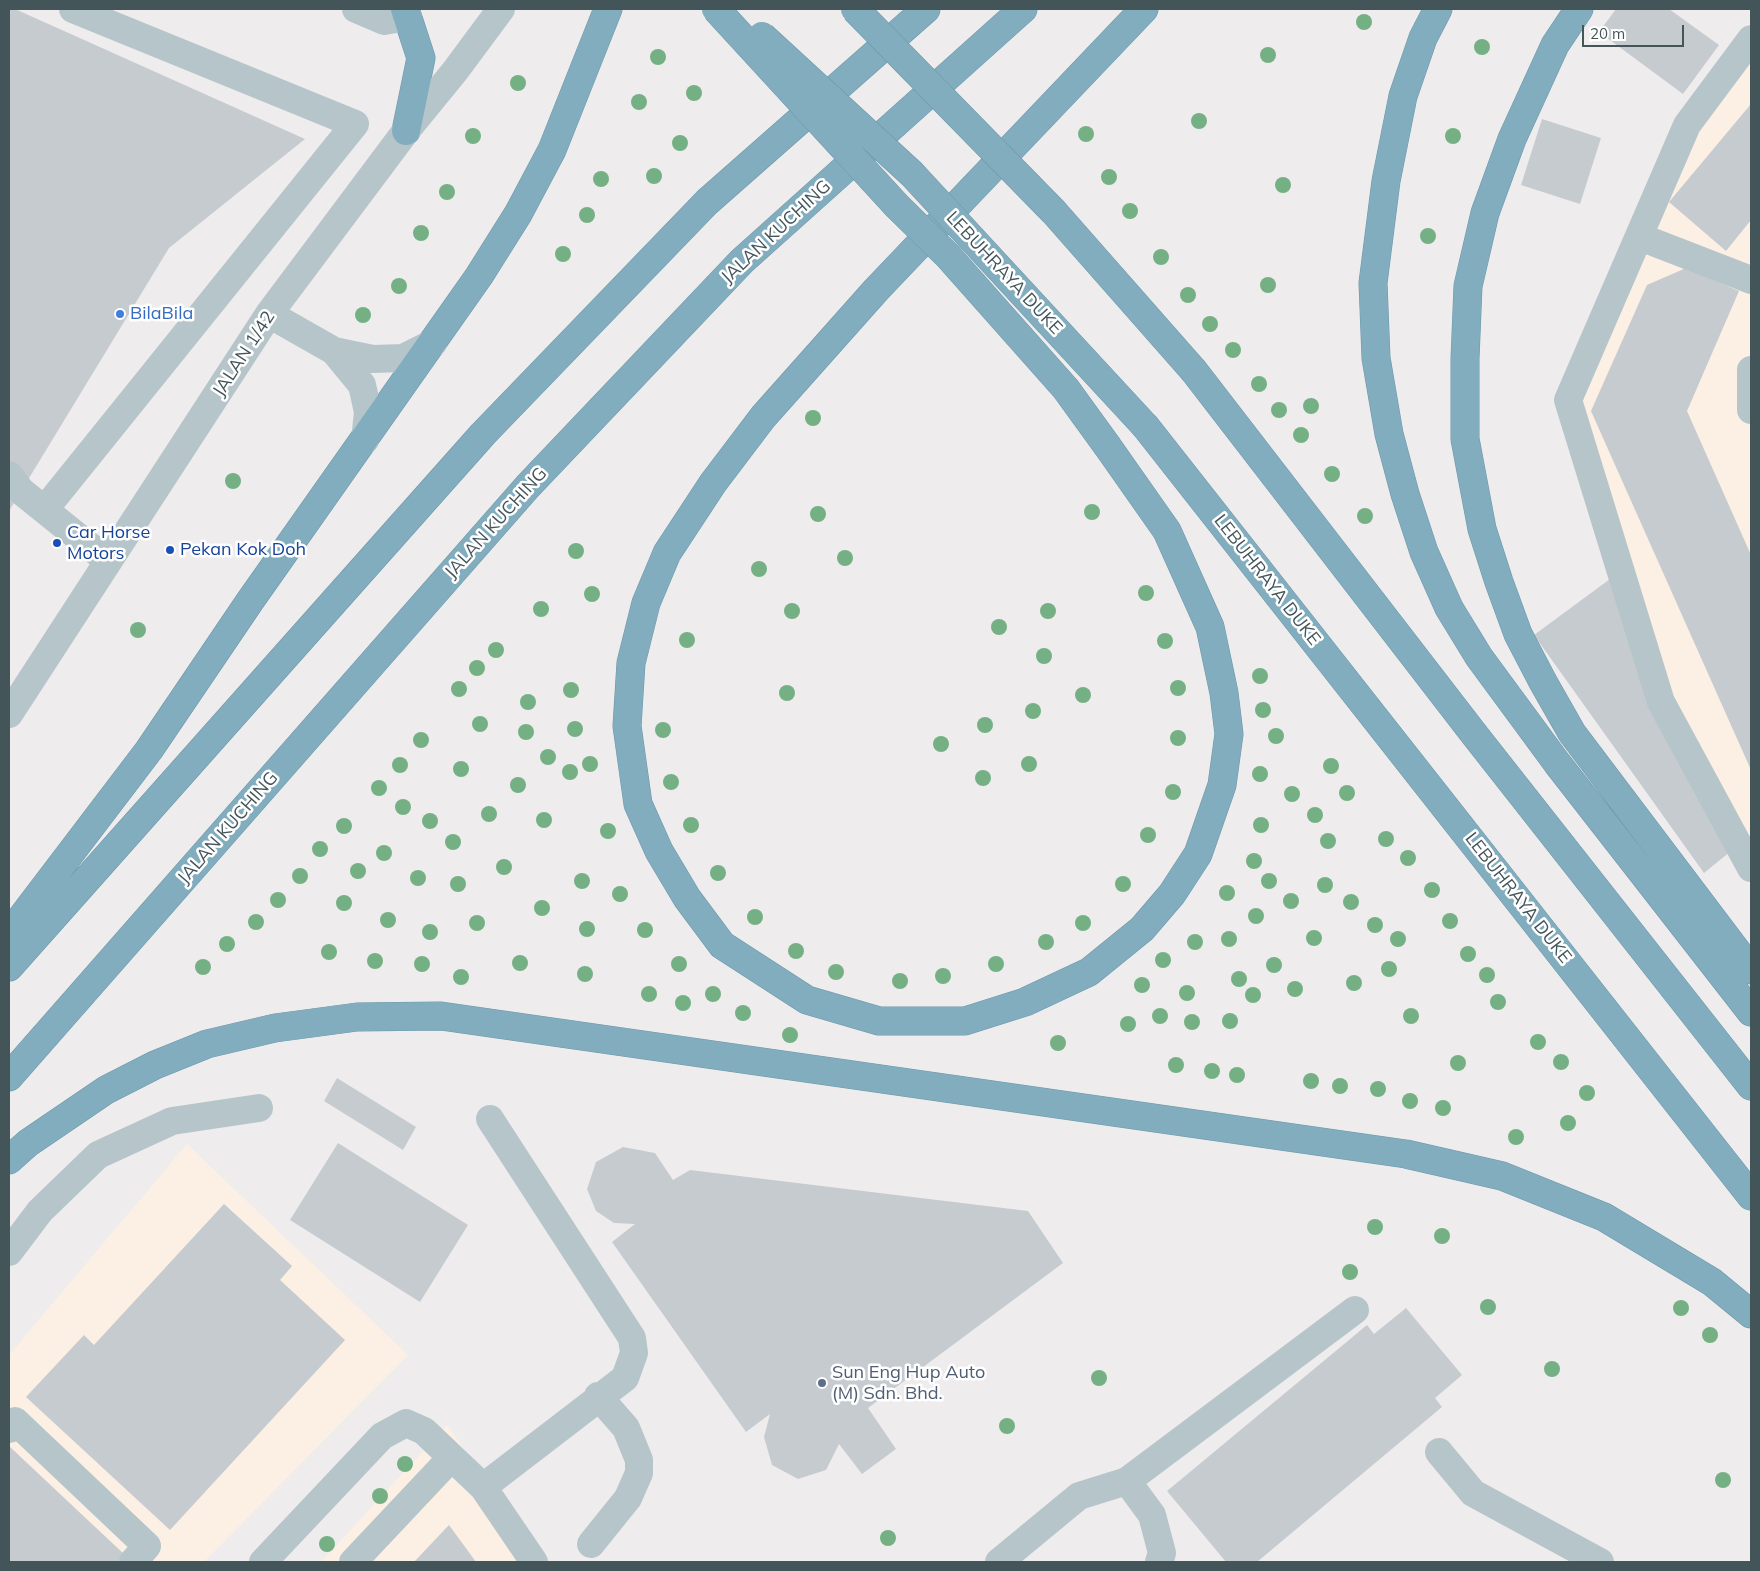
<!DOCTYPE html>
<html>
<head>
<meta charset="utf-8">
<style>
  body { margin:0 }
  #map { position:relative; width:1760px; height:1571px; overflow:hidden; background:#efeced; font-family:Mulish,sans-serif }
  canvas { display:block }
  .frame { position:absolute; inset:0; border:10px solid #44555a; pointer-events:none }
  .scale { position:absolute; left:1582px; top:25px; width:102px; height:22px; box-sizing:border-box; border:2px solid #44555a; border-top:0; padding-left:6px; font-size:15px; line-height:18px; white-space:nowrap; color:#44555a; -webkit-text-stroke:4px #fff; paint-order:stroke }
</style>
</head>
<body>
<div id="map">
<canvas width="1760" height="1571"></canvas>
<div class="frame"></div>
<div class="scale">20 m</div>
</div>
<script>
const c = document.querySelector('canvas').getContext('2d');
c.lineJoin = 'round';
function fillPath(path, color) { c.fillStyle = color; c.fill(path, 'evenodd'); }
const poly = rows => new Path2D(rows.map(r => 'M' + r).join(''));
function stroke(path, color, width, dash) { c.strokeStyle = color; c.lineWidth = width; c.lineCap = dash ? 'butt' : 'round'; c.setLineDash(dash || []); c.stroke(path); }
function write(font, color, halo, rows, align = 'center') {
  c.font = font + ' Mulish,sans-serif'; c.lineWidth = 5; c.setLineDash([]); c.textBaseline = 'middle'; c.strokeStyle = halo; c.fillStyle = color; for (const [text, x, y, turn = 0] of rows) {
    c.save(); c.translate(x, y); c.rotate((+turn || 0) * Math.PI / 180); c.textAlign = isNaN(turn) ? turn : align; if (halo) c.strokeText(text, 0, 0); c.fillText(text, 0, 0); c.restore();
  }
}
const commercial = poly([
  [1751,20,1751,888,1650,700,1558,405,1675,119],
  [187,1144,408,1355,204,1562,9,1562,9,1355],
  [447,1425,545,1562,321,1562]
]);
const building = poly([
  [9,9,15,9,305,139,169,248,9,511],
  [1616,9,1669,9,1719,45,1683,94,1599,32],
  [1751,104,1751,220,1726,251,1669,202],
  [1542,119,1601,138,1580,204,1521,185],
  [1686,268,1739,291,1687,411,1751,555,1751,770,1591,411,1647,285],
  [1610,579,1731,851,1704,873,1534,635],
  [337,1078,416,1127,403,1150,324,1101],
  [338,1143,468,1225,420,1302,290,1220],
  [623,1147,655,1153,673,1180,690,1170,1028,1211,1063,1263,868,1408,896,1449,862,1474,839,1444,826,1470,798,1479,772,1465,764,1437,770,1414,746,1432,612,1242,635,1224,614,1223,596,1211,587,1189,596,1162],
  [224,1204,292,1266,280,1280,345,1340,170,1530,26,1397,84,1335,94,1345],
  [1406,1308,1462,1375,1435,1398,1442,1407,1257,1562,1226,1562,1167,1491,1367,1325,1374,1334],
  [9,1446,126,1556,119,1562,9,1562],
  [449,1525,476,1562,414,1562]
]);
const minor = poly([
  [356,9,384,21,408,17],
  [1751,39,1687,125,1568,400,1661,702,1751,868],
  [1640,237,1751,280],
  [269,314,334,351,373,359,403,358,433,343],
  [334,351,362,385,368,412,365,440],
  [1751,370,1751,410],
  [9,475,21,491,108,561],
  [45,509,355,124,73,9],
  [9,714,269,314,406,131,455,71,501,9],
  [9,1252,40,1211,98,1155,172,1121,259,1108],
  [9,1429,15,1421,147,1546,133,1562],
  [1439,1452,1473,1493,1600,1562],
  [483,1487,625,1378,634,1353,632,1338,490,1119],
  [591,1544,628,1498,639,1473,639,1460,626,1428,598,1396],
  [263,1562,382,1436,406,1423,424,1431,483,1487,534,1562],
  [353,1562,451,1458],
  [999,1562,1079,1496,1127,1481],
  [1159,1562,1162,1553,1152,1515,1127,1481,1355,1310]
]);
const highway = poly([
  [405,9,421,58,406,131],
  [1438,9,1423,38,1403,96,1386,181,1373,283,1376,358,1389,434,1405,494,1424,552,1449,608,1479,657,1557,763,1751,1012],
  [1579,9,1555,45,1512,139,1485,213,1468,286,1465,359,1465,439,1482,529,1499,582,1518,634,1543,682,1572,733,1751,970],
  [1194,371,1474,734,1751,1086],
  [1146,427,1751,1196],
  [1108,447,1167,531,1210,627,1224,693,1229,734,1222,785,1198,854,1172,894,1142,929,1089,972,1025,1002,965,1021,879,1021,807,1000,722,945,687,898,659,851,638,804,627,726,631,663,646,603,667,553,713,483,763,417,876,290,1144,9],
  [9,934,149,750,250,601,479,276,518,214,552,150,608,9],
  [9,967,483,434,707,202,926,9],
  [9,1077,528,486,742,261,1023,9],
  [9,1160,28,1143,106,1090,155,1065,207,1044,275,1028,357,1017,441,1016,1406,1154,1502,1176,1604,1217,1712,1282,1751,1314]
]);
const highwayBridge = poly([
  [716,9,897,206,948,256,1066,389,1108,447],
  [855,9,1054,212,1194,371],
  [762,36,912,174,1146,427]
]);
const trees = [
  [1364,22],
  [1482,47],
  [1268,55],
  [658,57],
  [518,83],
  [694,93],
  [639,102],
  [1199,121],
  [1086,134],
  [473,136],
  [1453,136],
  [680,143],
  [654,176],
  [1109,177],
  [601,179],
  [1283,185],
  [447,192],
  [1130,211],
  [587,215],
  [421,233],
  [1428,236],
  [563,254],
  [1161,257],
  [1268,285],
  [399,286],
  [1188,295],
  [363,315],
  [1210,324],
  [1233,350],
  [1259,384],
  [1311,406],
  [1279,410],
  [813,418],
  [1301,435],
  [1332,474],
  [233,481],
  [1092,512],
  [818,514],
  [1365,516],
  [576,551],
  [845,558],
  [759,569],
  [1146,593],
  [592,594],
  [541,609],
  [792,611],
  [1048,611],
  [999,627],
  [138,630],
  [687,640],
  [1165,641],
  [496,650],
  [1044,656],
  [477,668],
  [1260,676],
  [1178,688],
  [459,689],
  [571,690],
  [787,693],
  [1083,695],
  [528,702],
  [1263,710],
  [1033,711],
  [480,724],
  [985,725],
  [575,729],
  [663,730],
  [526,732],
  [1276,736],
  [1178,738],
  [421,740],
  [941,744],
  [548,757],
  [590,764],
  [1029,764],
  [400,765],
  [1331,766],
  [461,769],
  [570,772],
  [1260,774],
  [983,778],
  [671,782],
  [518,785],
  [379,788],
  [1173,792],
  [1347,793],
  [1292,794],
  [403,807],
  [489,814],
  [1315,815],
  [544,820],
  [430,821],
  [691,825],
  [1261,825],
  [344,826],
  [608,831],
  [1148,835],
  [1386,839],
  [1328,841],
  [453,842],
  [320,849],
  [384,853],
  [1408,858],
  [1254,861],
  [504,867],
  [358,871],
  [718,873],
  [300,876],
  [418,878],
  [582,881],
  [1269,881],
  [458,884],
  [1123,884],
  [1325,885],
  [1432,890],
  [1227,893],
  [620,894],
  [278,900],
  [1291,901],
  [1351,902],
  [344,903],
  [542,908],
  [1256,916],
  [755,917],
  [388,920],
  [1450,921],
  [256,922],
  [477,923],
  [1083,923],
  [1375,925],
  [587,929],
  [645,930],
  [430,932],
  [1314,938],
  [1229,939],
  [1398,939],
  [1046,942],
  [1195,942],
  [227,944],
  [796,951],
  [329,952],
  [1468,954],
  [1163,960],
  [375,961],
  [520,963],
  [422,964],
  [679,964],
  [996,964],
  [1274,965],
  [203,967],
  [1389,969],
  [836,972],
  [585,974],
  [1487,975],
  [943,976],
  [461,977],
  [1239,979],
  [900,981],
  [1354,983],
  [1142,985],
  [1295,989],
  [1187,993],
  [649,994],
  [713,994],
  [1253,995],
  [1498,1002],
  [683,1003],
  [743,1013],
  [1160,1016],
  [1411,1016],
  [1230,1021],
  [1192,1022],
  [1128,1024],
  [790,1035],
  [1538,1042],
  [1058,1043],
  [1561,1062],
  [1458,1063],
  [1176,1065],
  [1212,1071],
  [1237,1075],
  [1311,1081],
  [1340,1086],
  [1378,1089],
  [1587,1093],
  [1410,1101],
  [1443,1108],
  [1568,1123],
  [1516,1137],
  [1375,1227],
  [1442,1236],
  [1350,1272],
  [1488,1307],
  [1681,1308],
  [1710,1335],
  [1552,1369],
  [1099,1378],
  [1007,1426],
  [405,1464],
  [1723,1480],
  [380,1496],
  [888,1538],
  [327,1544]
];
const markers = [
  [120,314,5,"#3f7fe0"],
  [57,543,5,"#1a4fb4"],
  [170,550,5,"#1a4fb4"],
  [822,1383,5,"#5c6f8a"]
];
const streetNames = [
  ["JALAN KUCHING",776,232,-43],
  ["LEBUHRAYA DUKE",1004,273,47],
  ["JALAN 1/42",244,354,-57],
  ["JALAN KUCHING",496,523,-48],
  ["LEBUHRAYA DUKE",1267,580,52],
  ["JALAN KUCHING",228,828,-49],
  ["LEBUHRAYA DUKE",1518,898,52]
];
const shopNames = [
  ["BilaBila",130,314]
];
const transitNames = [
  ["Car Horse",67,533],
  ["Motors",67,554],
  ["Pekan Kok Doh",180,550]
];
const serviceNames = [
  ["Sun Eng Hup Auto",832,1373],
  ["(M) Sdn. Bhd.",832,1394]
];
fillPath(commercial, '#fcefe3');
fillPath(building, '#c6cbd0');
stroke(highway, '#6c98aa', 29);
stroke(minor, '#b6c5ca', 28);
stroke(highway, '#81adbe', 28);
stroke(highwayBridge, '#6c98aa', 29, []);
stroke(highwayBridge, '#81adbe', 28);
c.fillStyle = '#75b084';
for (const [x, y] of trees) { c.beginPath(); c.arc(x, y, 8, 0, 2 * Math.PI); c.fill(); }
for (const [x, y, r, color] of markers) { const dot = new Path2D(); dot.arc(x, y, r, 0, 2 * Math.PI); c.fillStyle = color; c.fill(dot); stroke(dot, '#fff', 2); }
write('18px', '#44555a', '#fff', streetNames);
write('18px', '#366cbe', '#fff', shopNames, 'left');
write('18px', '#164399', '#fff', transitNames, 'left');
write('18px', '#4e5e75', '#fff', serviceNames, 'left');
</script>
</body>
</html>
